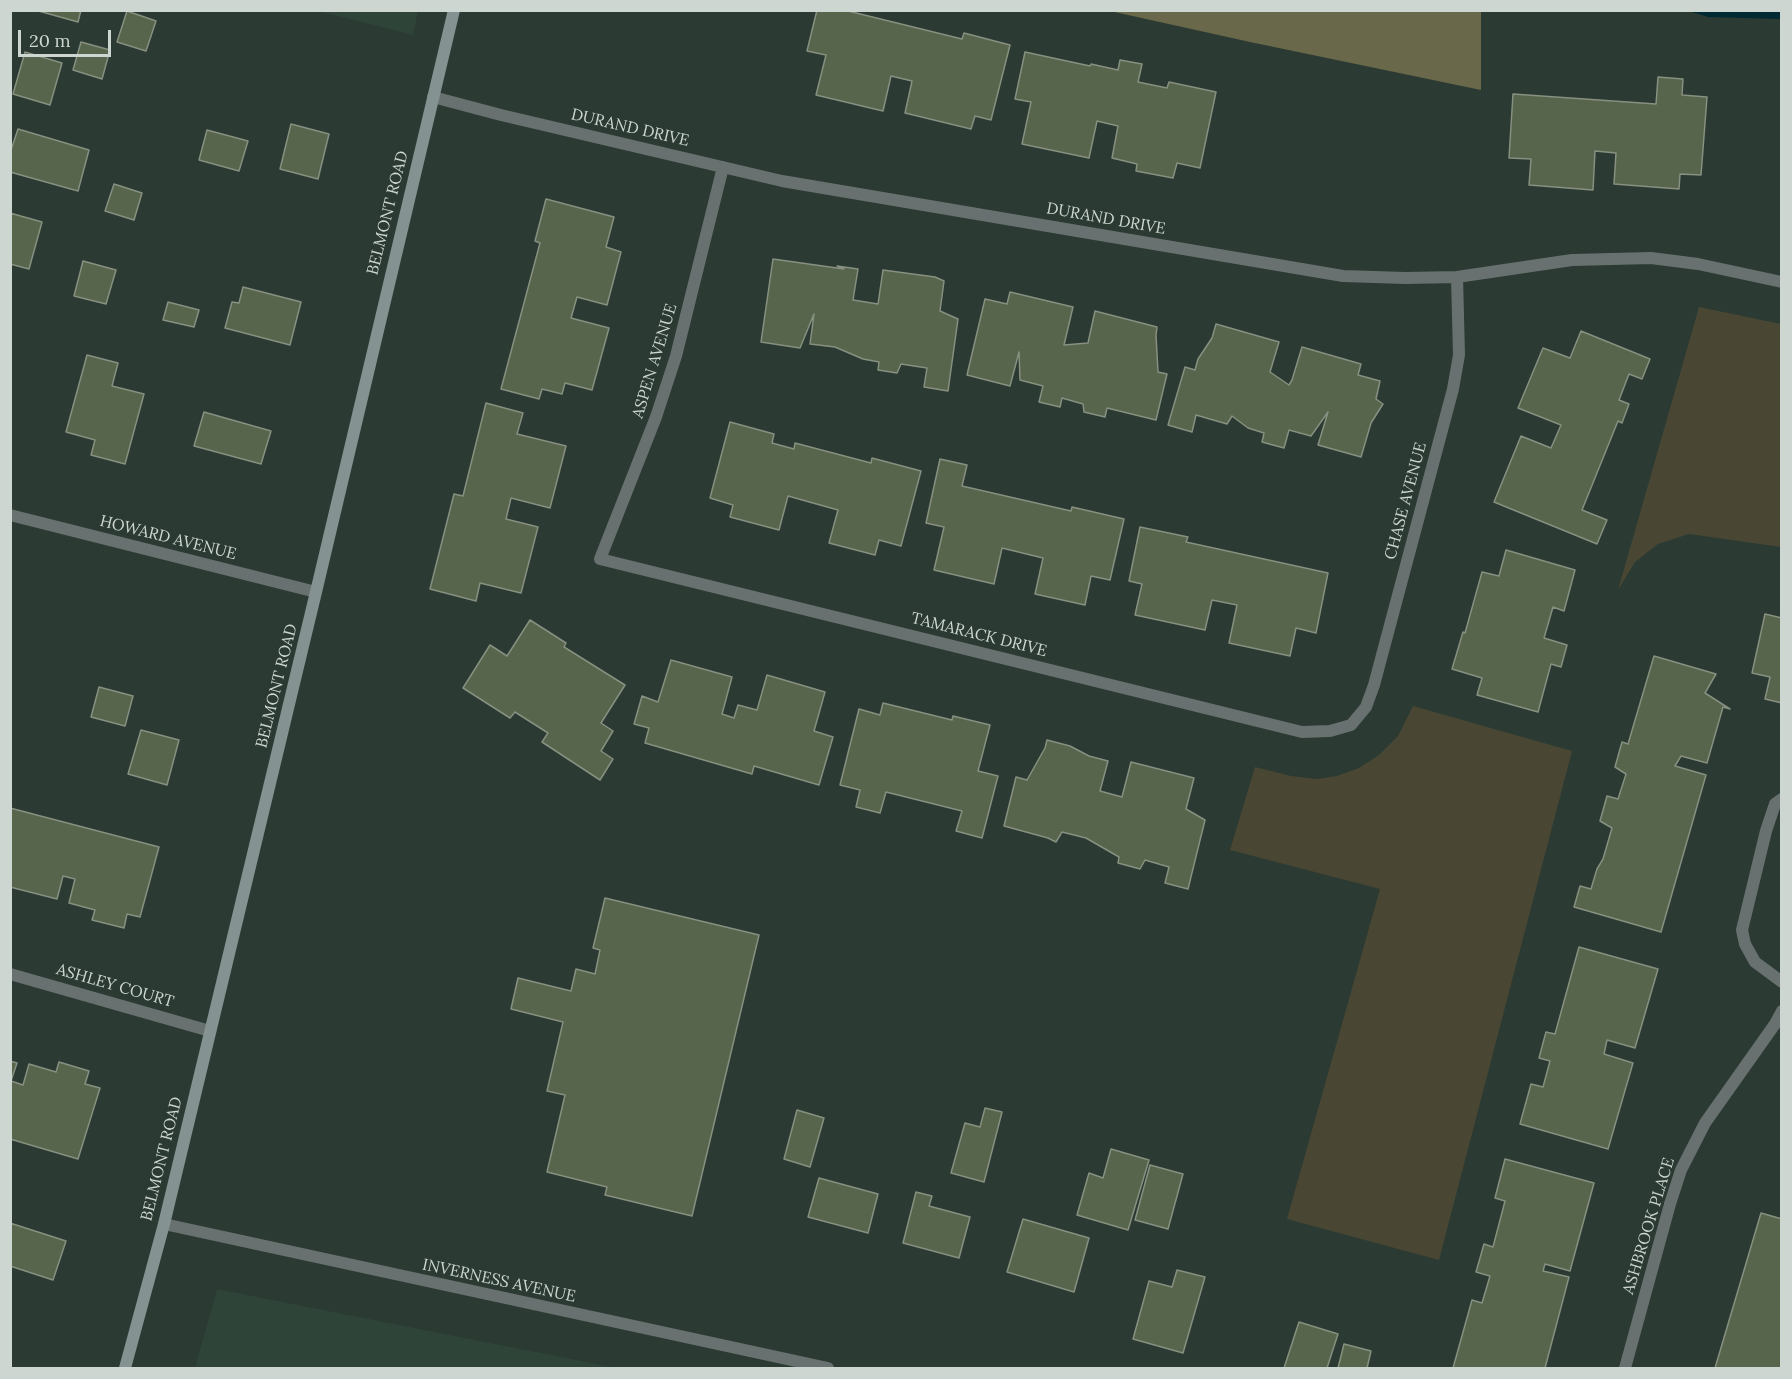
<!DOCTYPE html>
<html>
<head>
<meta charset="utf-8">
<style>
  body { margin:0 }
  #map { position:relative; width:1792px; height:1379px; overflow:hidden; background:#2b3a32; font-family:Lora,serif }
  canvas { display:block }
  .frame { position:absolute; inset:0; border:12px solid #cdd6d1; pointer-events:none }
  .scale { position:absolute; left:18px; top:30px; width:93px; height:27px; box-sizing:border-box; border:3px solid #cdd6d1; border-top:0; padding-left:8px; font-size:18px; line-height:21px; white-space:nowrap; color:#cdd6d1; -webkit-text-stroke:4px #2b3a32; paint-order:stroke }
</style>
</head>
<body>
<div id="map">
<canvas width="1792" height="1379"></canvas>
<div class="frame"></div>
<div class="scale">20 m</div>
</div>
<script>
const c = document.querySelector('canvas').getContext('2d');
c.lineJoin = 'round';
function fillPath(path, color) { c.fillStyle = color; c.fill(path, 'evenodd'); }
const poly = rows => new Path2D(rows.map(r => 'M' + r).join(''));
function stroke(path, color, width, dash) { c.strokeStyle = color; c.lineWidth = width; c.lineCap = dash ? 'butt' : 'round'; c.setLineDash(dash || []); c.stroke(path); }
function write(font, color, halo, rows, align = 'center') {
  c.font = font + ' Lora,serif'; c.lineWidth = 6; c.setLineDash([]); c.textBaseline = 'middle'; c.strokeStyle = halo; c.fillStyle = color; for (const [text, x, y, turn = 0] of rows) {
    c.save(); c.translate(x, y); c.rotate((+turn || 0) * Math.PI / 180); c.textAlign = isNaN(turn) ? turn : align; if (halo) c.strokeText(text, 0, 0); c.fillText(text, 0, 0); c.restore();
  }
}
const built = poly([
  [318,11,418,11,413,35],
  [217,1289,617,1368,195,1368]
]);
const green = poly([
  [1699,307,1781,324,1781,547,1689,534,1658,544,1635,562,1618,590],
  [1413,706,1572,751,1439,1260,1287,1219,1380,889,1230,850,1255,767,1291,776,1317,779,1337,776,1359,768,1379,755,1398,736]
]);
const forest = poly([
  [1110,11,1481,11,1481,90,1250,42]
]);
const water = poly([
  [1692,11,1781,11,1781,19,1708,17,1692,12]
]);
const building = poly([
  [35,10,81,10,78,22,35,10],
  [817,10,844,10,962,39,964,33,1010,45,991,120,975,116,971,129,905,113,912,81,891,76,883,111,816,95,826,55,807,51,817,10],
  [127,11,156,21,146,51,117,42,127,11],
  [81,42,110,50,102,79,73,70,81,42],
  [25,52,62,63,50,105,13,94,25,52],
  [1025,52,1090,66,1091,64,1118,70,1120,60,1142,64,1138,82,1167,88,1169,82,1216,92,1200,168,1177,163,1173,178,1136,171,1137,164,1112,158,1118,126,1097,121,1089,158,1022,144,1031,102,1015,99,1025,52],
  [1658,77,1683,79,1682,95,1707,97,1701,175,1680,174,1679,189,1614,184,1616,153,1595,151,1593,190,1529,185,1531,159,1509,158,1513,94,1656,104,1658,77],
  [291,124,329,134,318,179,280,169,291,124],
  [18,129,89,150,78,191,10,172,10,153,18,129],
  [207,130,248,141,239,171,199,160,207,130],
  [114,184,142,193,134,220,105,211,114,184],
  [546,199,614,217,606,247,621,252,607,305,577,297,571,318,609,328,592,390,565,383,562,394,542,389,539,399,501,389,540,243,535,241,546,199],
  [10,213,42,222,29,269,10,264,10,213],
  [773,259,844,269,837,266,858,269,853,300,878,304,883,270,935,277,944,281,940,311,958,319,948,391,924,387,927,368,901,364,897,373,878,370,879,362,863,359,835,347,810,344,814,314,800,348,761,342,773,259],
  [83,261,116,270,106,304,74,296,83,261],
  [243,287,301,302,290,345,225,328,232,302,239,303,243,287],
  [1010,292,1073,307,1064,345,1088,343,1095,311,1157,327,1156,335,1158,372,1167,374,1156,420,1107,408,1105,417,1084,412,1083,404,1062,398,1060,407,1039,402,1043,386,1020,380,1019,352,1010,386,967,375,985,299,1007,304,1010,292],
  [168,302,199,310,194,327,163,320,168,302],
  [1216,324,1279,342,1270,372,1289,385,1292,380,1302,347,1361,364,1358,375,1380,381,1376,399,1383,404,1371,423,1361,457,1318,445,1328,412,1311,436,1289,430,1284,448,1262,442,1264,433,1248,428,1232,416,1227,424,1196,415,1192,432,1168,425,1185,367,1195,370,1198,359,1212,338,1216,324],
  [1581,331,1650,359,1642,379,1629,374,1619,400,1629,404,1622,423,1618,421,1582,510,1607,520,1597,544,1494,502,1521,436,1551,448,1561,425,1518,408,1543,348,1570,358,1581,331],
  [87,355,118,363,112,386,144,394,125,464,91,455,95,440,66,432,87,355],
  [486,403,523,413,517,434,566,446,550,508,511,498,506,519,538,527,521,593,480,583,476,601,430,589,454,494,463,496,486,403],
  [204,412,271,431,261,464,194,446,204,412],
  [730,422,774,434,772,443,794,449,795,443,871,463,872,458,921,471,901,546,879,540,875,555,829,543,838,510,788,496,779,530,730,517,733,505,710,498,730,422],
  [940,459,967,465,962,486,1071,511,1072,507,1124,519,1110,580,1091,576,1085,605,1035,594,1043,558,1002,548,994,584,934,570,944,527,926,523,940,459],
  [1140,527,1188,537,1186,542,1328,573,1316,633,1296,628,1290,656,1229,643,1237,605,1212,600,1205,630,1135,615,1142,584,1129,581,1140,527],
  [1506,550,1575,570,1564,611,1553,607,1544,638,1567,645,1561,667,1551,664,1538,712,1477,695,1482,678,1452,669,1463,632,1465,633,1482,572,1499,576,1506,550],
  [1765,614,1782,618,1782,703,1765,699,1770,677,1752,673,1765,614],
  [530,620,566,643,564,647,625,685,601,723,613,731,601,751,613,759,600,780,542,742,548,733,515,712,510,718,463,688,490,645,507,656,530,620],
  [1654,656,1716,674,1705,693,1730,709,1723,707,1707,763,1681,756,1675,766,1706,775,1661,932,1574,907,1580,886,1591,889,1597,869,1603,859,1612,828,1600,821,1607,796,1618,799,1626,774,1615,767,1622,742,1628,744,1654,656],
  [671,660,732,677,722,714,734,718,738,705,757,710,767,675,825,692,814,731,833,737,819,785,754,766,752,774,645,743,649,728,634,724,642,696,658,702,671,660],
  [99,687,133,696,125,726,91,717,99,687],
  [883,703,952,720,953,716,990,725,978,771,998,776,982,838,956,831,962,811,886,792,880,813,856,807,860,790,840,785,859,709,880,715,883,703],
  [141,730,179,740,167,785,128,774,141,730],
  [1047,740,1070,746,1089,756,1108,761,1100,791,1122,797,1131,762,1194,778,1186,809,1205,820,1188,889,1165,883,1169,867,1145,860,1140,869,1118,863,1119,857,1086,838,1062,832,1056,842,1048,838,1004,826,1016,777,1027,780,1045,748,1047,740],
  [10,808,159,847,140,917,127,914,124,928,92,920,95,910,69,903,75,879,63,876,57,899,10,887,10,808],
  [605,898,759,935,692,1216,605,1195,607,1187,547,1172,565,1095,547,1091,563,1022,511,1009,518,978,571,991,576,969,595,974,600,950,593,948,605,898],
  [1579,947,1658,969,1635,1048,1607,1040,1604,1054,1633,1063,1608,1149,1520,1124,1531,1084,1543,1087,1550,1061,1539,1058,1546,1032,1555,1034,1579,947],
  [10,1061,17,1063,11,1081,23,1085,29,1064,56,1072,59,1062,89,1071,85,1084,100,1088,78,1159,10,1139,10,1061],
  [985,1108,1002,1112,984,1182,951,1173,965,1123,980,1127,985,1108],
  [797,1110,824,1118,810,1167,784,1159,797,1110],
  [1111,1149,1149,1160,1128,1230,1077,1215,1089,1173,1103,1178,1111,1149],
  [1505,1159,1594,1183,1570,1271,1545,1264,1543,1271,1569,1277,1545,1368,1453,1368,1472,1300,1482,1303,1490,1276,1476,1272,1484,1244,1493,1247,1505,1201,1495,1198,1505,1159],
  [1150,1165,1183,1174,1168,1229,1135,1220,1150,1165],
  [819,1178,878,1194,868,1233,808,1217,819,1178],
  [916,1192,932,1196,929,1206,970,1217,959,1258,903,1243,916,1192],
  [1761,1213,1782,1219,1782,1368,1715,1368,1761,1213],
  [1023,1219,1089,1238,1074,1292,1007,1272,1023,1219],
  [10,1223,66,1241,53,1280,10,1266,10,1223],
  [1177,1270,1205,1277,1183,1353,1133,1339,1149,1281,1172,1287,1177,1270],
  [1299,1322,1338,1334,1327,1368,1284,1368,1299,1322],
  [1344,1344,1371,1351,1367,1368,1338,1368,1344,1344]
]);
const minor = poly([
  [433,97,501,115,782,181,1343,276,1405,278,1457,277,1572,260,1651,258,1698,264,1782,282],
  [723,167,676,356,656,417,600,559,1302,732,1330,731,1351,725,1366,707,1374,685,1453,389,1459,355,1457,277],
  [10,515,316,592],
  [1782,799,1775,804,1766,831,1742,930,1745,944,1755,962,1782,982],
  [10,974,210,1031],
  [164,1224,828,1368],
  [1625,1368,1670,1204,1681,1170,1705,1123,1775,1024,1782,1011]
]);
const secondary = poly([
  [125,1368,164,1224,316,592,454,10]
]);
const streetNames = [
  ["DURAND DRIVE",630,128,13],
  ["BELMONT ROAD",388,213,-76],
  ["DURAND DRIVE",1106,219,10],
  ["ASPEN AVENUE",655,361,-73],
  ["CHASE AVENUE",1406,501,-75],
  ["HOWARD AVENUE",168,538,14],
  ["TAMARACK DRIVE",979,635,14],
  ["BELMONT ROAD",277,686,-76],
  ["ASHLEY COURT",115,986,16],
  ["BELMONT ROAD",162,1159,-76],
  ["ASHBROOK PLACE",1649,1226,-73],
  ["INVERNESS AVENUE",499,1281,12]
];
fillPath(built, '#2e4438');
fillPath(green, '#494734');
fillPath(forest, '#6a684a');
fillPath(water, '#022a33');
fillPath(building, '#56654b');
stroke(building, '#879081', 1.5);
stroke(minor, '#687170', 12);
stroke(secondary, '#849291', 12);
write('16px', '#cdd6d1', '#2b3a32', streetNames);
</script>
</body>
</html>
